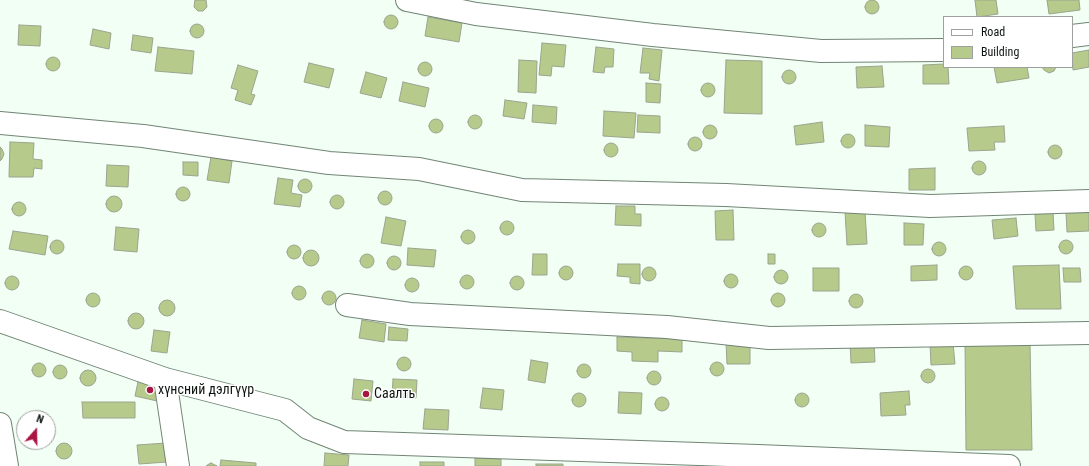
<!DOCTYPE html>
<html>
<head>
<meta charset="utf-8">
<style>
  body { margin:0 }
  #map { position:relative; width:1089px; height:466px; overflow:hidden; background:#f1fff4; font-family:"Roboto Condensed",sans-serif }
  canvas { display:block }
  .legend { position:absolute; left:943px; top:16px; width:130px; height:52px; box-sizing:border-box; background:#fff; border:1px solid #9fa19f; margin:0; padding:5px 7px; list-style:none; font-size:12px; color:#0e1510 }
  .legend li { display:flex; align-items:center; gap:8px; height:20px }
  .legend b { width:20px; border:1px solid #9fa19f }
  .north { position:absolute; left:16px; top:410px; width:40px; height:40px; box-sizing:border-box; background:#fff; border:1px solid #9fa19f; border-radius:50%; rotate:20deg; font-size:11px; font-weight:700; line-height:16px; text-align:center; color:#0e1510 }
  .north::after { content:''; display:block; margin:auto; width:14px; height:18px; background:#a91443; clip-path:polygon(50% 0,100% 100%,50% 72%,0 100%) }
</style>
</head>
<body>
<div id="map">
<canvas width="1089" height="466"></canvas>
<ul class="legend">
<li><b style="height:5px;background:#fff"></b>Road</li>
<li><b style="height:11px;background:#b5ca8b"></b>Building</li>
</ul>
<div class="north">N</div>
</div>
<script>
const c = document.querySelector('canvas').getContext('2d');
c.lineJoin = 'round';
function fillPath(path, color) { c.fillStyle = color; c.fill(path, 'evenodd'); }
const poly = rows => new Path2D(rows.map(r => 'M' + r).join(''));
function stroke(path, color, width, dash) { c.strokeStyle = color; c.lineWidth = width; c.lineCap = dash ? 'butt' : 'round'; c.setLineDash(dash || []); c.stroke(path); }
function write(font, color, halo, rows, align = 'center') {
  c.font = font + ' "Roboto Condensed",sans-serif'; c.lineWidth = 3; c.setLineDash([]); c.textBaseline = 'middle'; c.strokeStyle = halo; c.fillStyle = color; for (const [text, x, y, turn = 0] of rows) {
    c.save(); c.translate(x, y); c.rotate((+turn || 0) * Math.PI / 180); c.textAlign = isNaN(turn) ? turn : align; if (halo) c.strokeText(text, 0, 0); c.fillText(text, 0, 0); c.restore();
  }
}
const building = poly([
  '865 7a7 7 0 1 1 14 0a7 7 0 1 1-14 0Z',
  [195,0,206,0,207,7,203,11,198,11,194,7,195,0],
  [975,0,996,0,998,14,977,17,975,0],
  [1047,0,1079,0,1080,10,1049,14,1047,0],
  '384 22a7 7 0 1 1 14 0a7 7 0 1 1-14 0Z',
  [428,17,462,23,459,42,425,36,428,17],
  '190 31a7 7 0 1 1 14 0a7 7 0 1 1-14 0Z',
  [19,25,41,26,40,46,18,45,19,25],
  [93,29,111,33,109,49,90,45,93,29],
  [133,35,153,38,151,53,131,50,133,35],
  [542,43,566,45,564,67,552,66,551,76,539,75,542,43],
  [158,47,194,51,192,74,155,71,158,47],
  [596,47,614,49,613,67,605,67,604,73,593,72,596,47],
  [643,48,662,50,659,81,649,79,650,73,640,73,643,48],
  [1089,50,1089,67,1073,70,1072,53,1089,50],
  '46 64a7 7 0 1 1 14 0a7 7 0 1 1-14 0Z',
  [519,60,537,61,536,93,518,92,519,60],
  [726,60,762,61,762,114,724,113,726,60],
  '418 69a7 7 0 1 1 14 0a7 7 0 1 1-14 0Z',
  [309,63,334,69,329,88,304,82,309,63],
  [944,64,944,67,948,67,949,84,923,84,923,65,944,64],
  [238,65,258,71,251,94,255,95,251,105,235,100,238,90,231,88,238,65],
  [882,66,884,87,857,88,856,67,882,66],
  [994,67,1027,67,1029,78,997,83,994,67],
  [1042,67,1056,67,1054,71,1049,73,1044,70,1042,67],
  '782 77a7 7 0 1 1 14 0a7 7 0 1 1-14 0Z',
  [366,72,387,78,381,98,360,93,366,72],
  [403,82,429,88,425,107,399,101,403,82],
  '701 90a7 7 0 1 1 14 0a7 7 0 1 1-14 0Z',
  [646,83,661,84,660,103,646,102,646,83],
  [505,100,527,103,524,119,503,116,505,100],
  [533,105,557,107,556,124,532,122,533,105],
  [604,111,636,113,634,138,603,136,604,111],
  '468 122a7 7 0 1 1 14 0a7 7 0 1 1-14 0Z',
  [638,115,660,116,660,133,637,132,638,115],
  '429 126a7 7 0 1 1 14 0a7 7 0 1 1-14 0Z',
  [822,122,824,142,796,145,794,126,822,122],
  '703 132a7 7 0 1 1 14 0a7 7 0 1 1-14 0Z',
  [865,125,890,127,889,147,865,146,865,125],
  [1004,126,1005,142,994,142,995,150,969,151,967,128,1004,126],
  '841 141a7 7 0 1 1 14 0a7 7 0 1 1-14 0Z',
  '688 144a7 7 0 1 1 14 0a7 7 0 1 1-14 0Z',
  [10,142,34,143,33,159,42,160,42,169,34,168,33,177,9,177,10,142],
  '604 150a7 7 0 1 1 14 0a7 7 0 1 1-14 0Z',
  '1048 152a7 7 0 1 1 14 0a7 7 0 1 1-14 0Z',
  [0,147,2,149,4,154,2,159,0,161,0,147],
  [211,157,232,161,229,183,207,180,211,157],
  '972 168a7 7 0 1 1 14 0a7 7 0 1 1-14 0Z',
  [183,162,198,162,198,176,183,175,183,162],
  [107,165,129,166,128,187,106,186,107,165],
  [935,168,935,190,909,190,909,169,935,168],
  [278,178,293,180,291,193,302,195,300,207,274,204,278,178],
  '298 186a7 7 0 1 1 14 0a7 7 0 1 1-14 0Z',
  '176 194a7 7 0 1 1 14 0a7 7 0 1 1-14 0Z',
  '378 198a7 7 0 1 1 14 0a7 7 0 1 1-14 0Z',
  '330 202a7 7 0 1 1 14 0a7 7 0 1 1-14 0Z',
  '106 204a8 8 0 1 1 16 0a8 8 0 1 1-16 0Z',
  '12 209a7 7 0 1 1 14 0a7 7 0 1 1-14 0Z',
  [616,206,635,206,635,214,641,214,641,226,615,225,616,206],
  [733,210,734,240,716,240,715,211,733,210],
  [865,211,867,244,847,245,845,212,865,211],
  [1089,211,1089,231,1067,232,1066,212,1089,211],
  [1053,212,1054,230,1036,231,1035,214,1053,212],
  [386,217,406,221,401,246,381,243,386,217],
  [1016,218,1018,236,994,239,992,220,1016,218],
  '500 228a7 7 0 1 1 14 0a7 7 0 1 1-14 0Z',
  '812 230a7 7 0 1 1 14 0a7 7 0 1 1-14 0Z',
  [904,223,924,224,923,245,904,245,904,223],
  [116,227,139,229,137,252,114,250,116,227],
  '461 237a7 7 0 1 1 14 0a7 7 0 1 1-14 0Z',
  [13,231,48,236,45,255,9,249,13,231],
  '50 247a7 7 0 1 1 14 0a7 7 0 1 1-14 0Z',
  '1059 247a7 7 0 1 1 14 0a7 7 0 1 1-14 0Z',
  '932 249a7 7 0 1 1 14 0a7 7 0 1 1-14 0Z',
  '287 252a7 7 0 1 1 14 0a7 7 0 1 1-14 0Z',
  [408,248,436,250,434,267,407,265,408,248],
  '303 258a8 8 0 1 1 16 0a8 8 0 1 1-16 0Z',
  '360 261a7 7 0 1 1 14 0a7 7 0 1 1-14 0Z',
  [533,254,547,254,547,275,532,275,533,254],
  [768,254,775,254,775,264,768,264,768,254],
  '387 263a7 7 0 1 1 14 0a7 7 0 1 1-14 0Z',
  [618,264,640,264,640,284,630,283,630,277,617,276,618,264],
  [937,265,937,280,911,281,911,266,937,265],
  [1059,265,1061,309,1016,309,1013,266,1059,265],
  '559 273a7 7 0 1 1 14 0a7 7 0 1 1-14 0Z',
  '959 273a7 7 0 1 1 14 0a7 7 0 1 1-14 0Z',
  '642 274a7 7 0 1 1 14 0a7 7 0 1 1-14 0Z',
  [813,268,839,268,839,291,813,291,813,268],
  [1063,268,1080,268,1081,282,1064,282,1063,268],
  '774 277a7 7 0 1 1 14 0a7 7 0 1 1-14 0Z',
  '724 281a7 7 0 1 1 14 0a7 7 0 1 1-14 0Z',
  '460 282a7 7 0 1 1 14 0a7 7 0 1 1-14 0Z',
  '510 283a7 7 0 1 1 14 0a7 7 0 1 1-14 0Z',
  '5 283a7 7 0 1 1 14 0a7 7 0 1 1-14 0Z',
  '405 285a7 7 0 1 1 14 0a7 7 0 1 1-14 0Z',
  '292 293a7 7 0 1 1 14 0a7 7 0 1 1-14 0Z',
  '322 298a7 7 0 1 1 14 0a7 7 0 1 1-14 0Z',
  '771 300a7 7 0 1 1 14 0a7 7 0 1 1-14 0Z',
  '86 300a7 7 0 1 1 14 0a7 7 0 1 1-14 0Z',
  '849 301a7 7 0 1 1 14 0a7 7 0 1 1-14 0Z',
  '159 308a8 8 0 1 1 16 0a8 8 0 1 1-16 0Z',
  '128 321a8 8 0 1 1 16 0a8 8 0 1 1-16 0Z',
  [362,320,386,324,384,342,359,338,362,320],
  [389,327,408,329,407,341,388,340,389,327],
  [154,330,170,332,167,353,151,351,154,330],
  [617,337,682,339,682,352,658,351,658,362,632,361,632,352,617,351,617,337],
  [874,341,875,362,851,363,850,342,874,341],
  [726,342,750,343,750,364,727,364,726,342],
  [965,342,1030,343,1032,450,966,450,965,342],
  [953,343,955,364,931,365,930,344,953,343],
  '397 364a7 7 0 1 1 14 0a7 7 0 1 1-14 0Z',
  [531,360,548,363,545,383,528,380,531,360],
  '710 369a7 7 0 1 1 14 0a7 7 0 1 1-14 0Z',
  '32 370a7 7 0 1 1 14 0a7 7 0 1 1-14 0Z',
  '577 371a7 7 0 1 1 14 0a7 7 0 1 1-14 0Z',
  '53 372a7 7 0 1 1 14 0a7 7 0 1 1-14 0Z',
  '921 376a7 7 0 1 1 14 0a7 7 0 1 1-14 0Z',
  '80 378a8 8 0 1 1 16 0a8 8 0 1 1-16 0Z',
  '647 378a7 7 0 1 1 14 0a7 7 0 1 1-14 0Z',
  [139,377,162,383,157,401,135,396,139,377],
  [354,379,373,381,371,401,352,399,354,379],
  [393,379,417,380,416,398,392,397,393,379],
  [483,388,504,390,502,410,480,408,483,388],
  [909,391,910,405,905,405,906,415,881,416,880,393,909,391],
  [619,392,642,393,641,414,618,413,619,392],
  '572 400a7 7 0 1 1 14 0a7 7 0 1 1-14 0Z',
  '795 400a7 7 0 1 1 14 0a7 7 0 1 1-14 0Z',
  '655 404a7 7 0 1 1 14 0a7 7 0 1 1-14 0Z',
  [82,402,135,402,135,418,83,418,82,402],
  [425,409,449,410,448,430,423,429,425,409],
  '56 451a8 8 0 1 1 16 0a8 8 0 1 1-16 0Z',
  [166,443,167,462,139,464,137,445,166,443],
  [325,453,349,455,348,466,324,466,325,453],
  [475,458,501,459,501,466,475,466,475,458],
  [221,460,256,463,256,466,220,466,221,460],
  [420,462,444,462,444,466,420,466,420,462],
  [211,463,217,466,206,466,209,464,211,463],
  [536,464,563,464,563,466,536,466,536,464]
]);
const minor = poly([
  [407,0,476,14,653,35,821,51,944,50],
  [1072,36,1089,34],
  [0,123,143,136,329,163,419,169,522,190,726,195,930,206,1089,201],
  [347,305,410,314,667,327,769,338,1089,333],
  [0,321,165,379,285,410,308,428,344,442,758,456,1009,466],
  [165,379,178,466],
  [0,424,7,466]
]);
const markers = [
  [150,390,4,"#a91443"],
  [366,394,4,"#a91443"]
];
const poiNames = [
  ["хүнсний дэлгүүр",158,390],
  ["Саалть",374,394]
];
fillPath(building, '#b5ca8b');
stroke(building, '#9ca48e', 1);
stroke(minor, '#718575', 24);
stroke(minor, '#fff', 22);
for (const [x, y, r, color] of markers) { const dot = new Path2D(); dot.arc(x, y, r, 0, 2 * Math.PI); c.fillStyle = color; c.fill(dot); stroke(dot, '#fff', 1.5); }
write('14px', '#0e1510', '#fff', poiNames, 'left');
</script>
</body>
</html>
